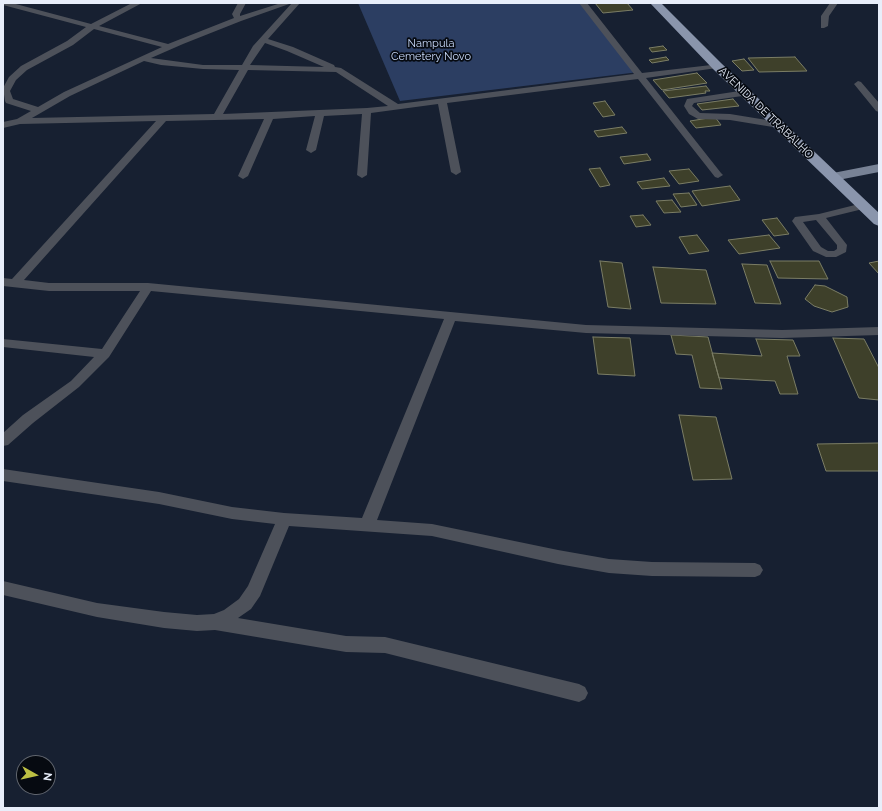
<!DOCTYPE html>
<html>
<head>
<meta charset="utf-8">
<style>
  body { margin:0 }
  #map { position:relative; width:882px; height:811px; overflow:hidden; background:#172031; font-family:Raleway,sans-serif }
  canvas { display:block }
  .frame { position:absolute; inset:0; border:4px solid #e8eefa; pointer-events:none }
  .north { position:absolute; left:16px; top:755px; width:40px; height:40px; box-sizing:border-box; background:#060a11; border:1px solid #60656e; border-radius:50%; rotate:98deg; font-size:11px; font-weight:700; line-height:16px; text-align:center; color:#e8eefa }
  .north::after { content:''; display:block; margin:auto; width:14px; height:18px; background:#bcbf43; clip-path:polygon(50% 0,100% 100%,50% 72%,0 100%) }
</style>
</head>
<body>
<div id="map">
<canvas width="882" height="811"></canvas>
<div class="frame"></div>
<div class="north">N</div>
</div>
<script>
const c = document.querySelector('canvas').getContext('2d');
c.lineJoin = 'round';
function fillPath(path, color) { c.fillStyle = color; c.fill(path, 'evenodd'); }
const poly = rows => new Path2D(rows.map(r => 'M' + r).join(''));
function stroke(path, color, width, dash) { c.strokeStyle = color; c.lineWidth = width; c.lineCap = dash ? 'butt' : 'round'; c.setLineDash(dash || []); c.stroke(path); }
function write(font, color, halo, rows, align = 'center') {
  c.font = font + ' Raleway,sans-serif'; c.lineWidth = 3.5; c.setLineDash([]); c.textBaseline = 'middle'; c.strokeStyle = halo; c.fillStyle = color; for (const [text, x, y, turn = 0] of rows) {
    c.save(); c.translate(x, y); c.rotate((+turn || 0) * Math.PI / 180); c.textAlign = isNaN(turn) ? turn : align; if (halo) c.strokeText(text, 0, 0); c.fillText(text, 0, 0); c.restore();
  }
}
const green = poly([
  [358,3,580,3,639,72,400,101]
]);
const building = poly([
  [595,3,627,3,633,10,603,13,595,3],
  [663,46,667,50,652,52,649,48,663,46],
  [666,57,669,60,652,63,649,60,666,57],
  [795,57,807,71,759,72,748,58,795,57],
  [744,59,754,70,742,71,732,61,744,59],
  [697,73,707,83,662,90,653,80,697,73],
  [706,86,710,91,705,91,706,93,669,98,663,91,706,86],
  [733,99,739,106,702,110,697,104,733,99],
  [605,101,615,115,603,117,593,103,605,101],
  [715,117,721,125,696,128,690,121,715,117],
  [622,127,627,133,598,137,594,131,622,127],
  [647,154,651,160,624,164,620,157,647,154],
  [600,168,610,185,600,187,589,169,600,168],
  [689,169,699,181,679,184,669,171,689,169],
  [664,178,670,186,642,189,637,182,664,178],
  [730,186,740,200,702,206,692,191,730,186],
  [689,193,697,205,681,207,673,194,689,193],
  [672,200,681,212,664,213,656,201,672,200],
  [643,215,651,225,636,227,630,216,643,215],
  [777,218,789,234,774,236,762,220,777,218],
  [697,235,709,251,689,254,679,237,697,235],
  [769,235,780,248,739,254,728,240,769,235],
  [600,261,622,263,631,309,608,307,600,261],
  [770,261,819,261,828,279,778,278,770,261],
  [879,261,879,274,869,263,879,261],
  [742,264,767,265,781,304,755,303,742,264],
  [653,267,706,270,716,304,661,303,653,267],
  [815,285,825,286,847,297,848,307,832,312,814,306,805,299,815,285],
  [671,335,708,337,722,389,700,388,692,355,676,354,671,335],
  [593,337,630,338,635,376,598,374,593,337],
  [833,338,864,339,879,368,879,400,859,398,833,338],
  [756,339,793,340,800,356,787,356,798,394,780,394,775,381,719,378,712,353,762,356,756,339],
  [679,415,716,417,732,479,693,480,679,415],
  [879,443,879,471,826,471,817,444,879,443]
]);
const minor = poly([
  [3,3,12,3,91,24,132,3,142,3,99,26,168,44,234,18,232,14,238,3,246,3,240,14,240,16,281,3,292,3,241,21,183,44,151,58,203,65,242,65,253,46,292,3,300,3,268,39,293,47,334,65,335,67,341,68,398,104,634,74,579,3,587,3,642,73,720,64,721,66,720,68,717,68,646,78,721,173,723,175,718,178,715,177,638,79,447,103,461,172,456,175,451,172,438,104,371,113,367,175,362,178,357,175,362,114,324,116,316,150,311,153,306,150,315,116,273,119,248,176,243,179,238,176,264,119,166,121,24,280,49,283,148,283,586,325,782,330,879,327,879,335,782,338,586,333,455,321,377,520,432,524,558,550,609,559,652,562,755,563,760,565,763,570,760,575,755,577,652,576,609,573,558,564,432,536,289,526,260,596,251,609,238,618,346,636,385,637,579,684,585,687,588,693,585,699,579,702,385,653,346,652,215,630,197,631,164,628,97,617,3,595,3,581,97,603,164,612,197,615,214,614,224,610,239,599,248,586,275,524,232,519,159,504,3,481,3,469,159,492,232,507,284,513,362,518,444,319,151,291,109,357,79,387,33,423,8,445,3,446,3,433,23,415,71,381,94,357,3,347,3,339,102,349,140,291,49,291,3,286,3,278,12,279,156,121,20,124,3,128,3,122,17,119,31,111,6,103,5,101,3,88,9,77,21,66,67,41,86,27,3,5,3,3],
  [94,29,162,47,64,92,38,107,13,99,10,91,16,80,27,70,73,45,94,29],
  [265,43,287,51,324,67,250,65,265,43],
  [144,61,161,65,203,69,239,70,214,114,32,118,70,96,144,61],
  [248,70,336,72,388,106,367,108,223,114,248,70],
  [830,3,838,3,829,16,828,26,824,28,821,28,821,16,830,3],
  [858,81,861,82,879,103,879,112,876,111,854,84,858,81],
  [746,90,750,93,749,95,694,103,692,106,700,113,730,114,779,122,784,125,782,127,779,128,730,120,698,119,689,114,684,106,687,99,746,90],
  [863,203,868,206,867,208,826,218,847,245,846,252,836,257,826,257,813,251,792,221,795,217,819,214,863,203],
  [816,220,837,245,837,249,834,251,828,251,821,247,803,222,816,220]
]);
const major = poly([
  [879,164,879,172,833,181,829,180,827,177,829,174,833,173,879,164]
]);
const highway = poly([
  [650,3,661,3,721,63,879,213,879,226,874,224,713,69,650,3]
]);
const farParknames = [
  ["Nampula",431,44],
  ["Cemetery Novo",431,57]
];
const farStreetnames = [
  ["AVENIDA DE TRABALHO",766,113,44]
];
fillPath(green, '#2c3e62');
fillPath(building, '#3e402a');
stroke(building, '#7b7d65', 1);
fillPath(minor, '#4d515a');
fillPath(major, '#788295');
fillPath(highway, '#8a95ac');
write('11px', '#cbdcfc', '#060a11', farParknames);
write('11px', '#e8eefa', '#060a11', farStreetnames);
</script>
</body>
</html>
